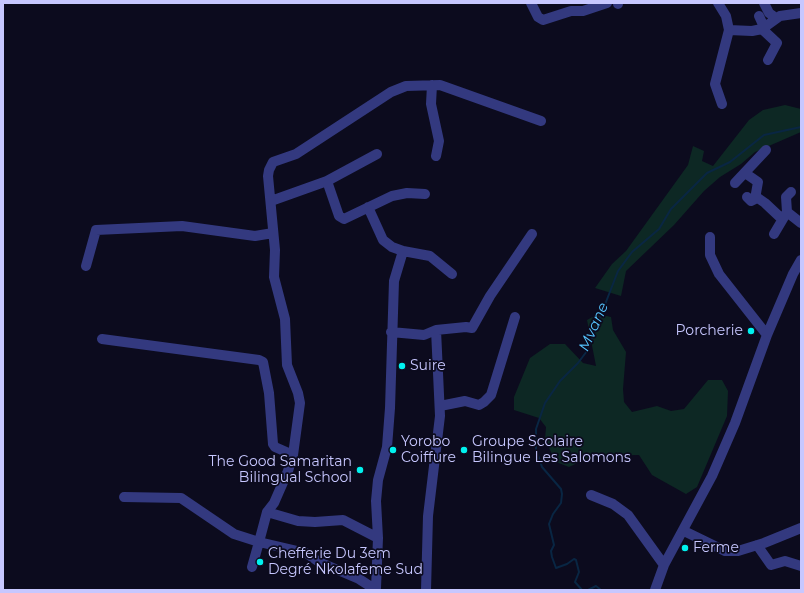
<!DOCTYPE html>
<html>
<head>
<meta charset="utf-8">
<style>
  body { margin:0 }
  #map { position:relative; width:804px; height:593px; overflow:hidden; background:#0c0b1e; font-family:Montserrat,sans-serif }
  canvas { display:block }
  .frame { position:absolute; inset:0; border:4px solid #c7c7ff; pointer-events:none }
</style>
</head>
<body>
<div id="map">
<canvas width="804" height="593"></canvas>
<div class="frame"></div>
</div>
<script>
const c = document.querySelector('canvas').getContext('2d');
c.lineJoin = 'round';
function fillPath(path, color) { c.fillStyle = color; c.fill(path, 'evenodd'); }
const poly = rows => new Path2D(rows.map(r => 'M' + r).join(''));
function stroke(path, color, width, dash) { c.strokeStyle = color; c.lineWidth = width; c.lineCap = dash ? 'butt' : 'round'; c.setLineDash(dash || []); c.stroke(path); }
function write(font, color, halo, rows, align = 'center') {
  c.font = font + ' Montserrat,sans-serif'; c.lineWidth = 3.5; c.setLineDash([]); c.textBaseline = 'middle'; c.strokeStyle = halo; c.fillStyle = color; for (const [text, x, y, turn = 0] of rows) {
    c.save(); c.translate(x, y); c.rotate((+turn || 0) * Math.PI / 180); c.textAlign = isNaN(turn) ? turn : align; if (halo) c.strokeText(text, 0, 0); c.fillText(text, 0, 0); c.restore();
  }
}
const green = poly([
  [785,105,801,109,801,132,755,152,741,164,720,177,704,191,674,225,626,271,621,296,595,288,612,264,626,251,688,165,693,146,704,151,702,161,713,166,749,120,763,110],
  [598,314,611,317,613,330,626,352,623,389,624,402,632,412,657,406,671,411,684,409,708,380,722,380,728,391,727,416,697,487,686,494,652,475,639,455,592,456,569,467,556,462,545,440,546,427,539,418,514,410,514,397,530,358,550,344,565,344,583,363,596,366,587,320]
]);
const stream = poly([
  [582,590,575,582,579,572,576,560,574,559,567,564,556,568,552,557,551,551,554,545,549,524,553,514,561,503,562,494,561,489,542,467,536,449,536,429,545,403,560,381,578,363,587,351,618,271,632,252,659,229,671,209,707,173,730,162,764,135,801,127],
  [588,590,596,586,601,590]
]);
const minor = poly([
  [531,3,538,17,543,20,571,11,583,11,607,3],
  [718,3,726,16,729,30,752,31,762,29,780,16,801,13],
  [764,3,769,13,776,18],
  [618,4,618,3],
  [759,16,764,27],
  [762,29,777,43,768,60],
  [432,85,431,104,439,141,436,156],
  [722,104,715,84,729,30],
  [745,173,758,182,755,199,751,201,747,197],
  [327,181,339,216,344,219,392,196,407,193,425,194],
  [735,183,766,150],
  [755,196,765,203,782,219],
  [271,201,327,181,377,154],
  [368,207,383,240,392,247,403,251,430,256,452,274],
  [787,212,801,223],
  [774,234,787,212,786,197,791,192],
  [710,237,710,255,719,274,767,335],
  [86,266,96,230,182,226,255,236,273,233],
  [391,332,424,335,436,330,466,327,472,328,490,296,532,234],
  [102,339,259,360,263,362,269,393,273,444,275,447,293,455],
  [440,406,465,401,479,405,484,402,491,395,515,317],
  [591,495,613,504,628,515,664,565],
  [124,497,181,498,234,534,259,542,267,512,274,503,288,471,293,455,300,403,298,393,287,365,285,319,274,277,275,250,268,176,269,170,273,162,296,154,391,92,406,86,440,85,541,121],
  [267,512,298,521,315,522,343,520,378,538,376,588],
  [684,531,725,551,738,551,764,543,801,528],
  [378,538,376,501,378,480,387,447,390,408,394,281,403,251],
  [757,545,771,565,785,561,801,566],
  [252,567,259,542,306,553,319,562,359,579,376,590],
  [426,590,428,516,440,416,436,330],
  [655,590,664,565,712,476,735,423,767,335,793,274,801,260]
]);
const markers = [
  [751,331,4,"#00f2ef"],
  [402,366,4,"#00f2ef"],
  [393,450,4,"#00f2ef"],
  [464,450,4,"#00f2ef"],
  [360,470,4,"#00f2ef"],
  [685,548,4,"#00f2ef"],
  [260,562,4,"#00f2ef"]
];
const poiNames = [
  ["Porcherie",743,331,"right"],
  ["Suire",410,366],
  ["Yorobo",401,442],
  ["Coiffure",401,458],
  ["Groupe Scolaire",472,442],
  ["Bilingue Les Salomons",472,458],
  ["The Good Samaritan",352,462,"right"],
  ["Bilingual School",352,478,"right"],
  ["Ferme",693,548],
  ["Chefferie Du 3em",268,554],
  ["Degré Nkolafeme Sud",268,570]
];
const waterNames = [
  ["Mvane",594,327,-66]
];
fillPath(green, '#0d2824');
stroke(stream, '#092643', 2);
stroke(minor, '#33397f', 10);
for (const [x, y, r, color] of markers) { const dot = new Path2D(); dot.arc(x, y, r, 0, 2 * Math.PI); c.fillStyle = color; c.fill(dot); stroke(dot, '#0c0b1e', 1.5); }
write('14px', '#c7c7ff', '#0c0b1e', poiNames, 'left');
write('italic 15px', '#55c4ff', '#0c0b1e', waterNames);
</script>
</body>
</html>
